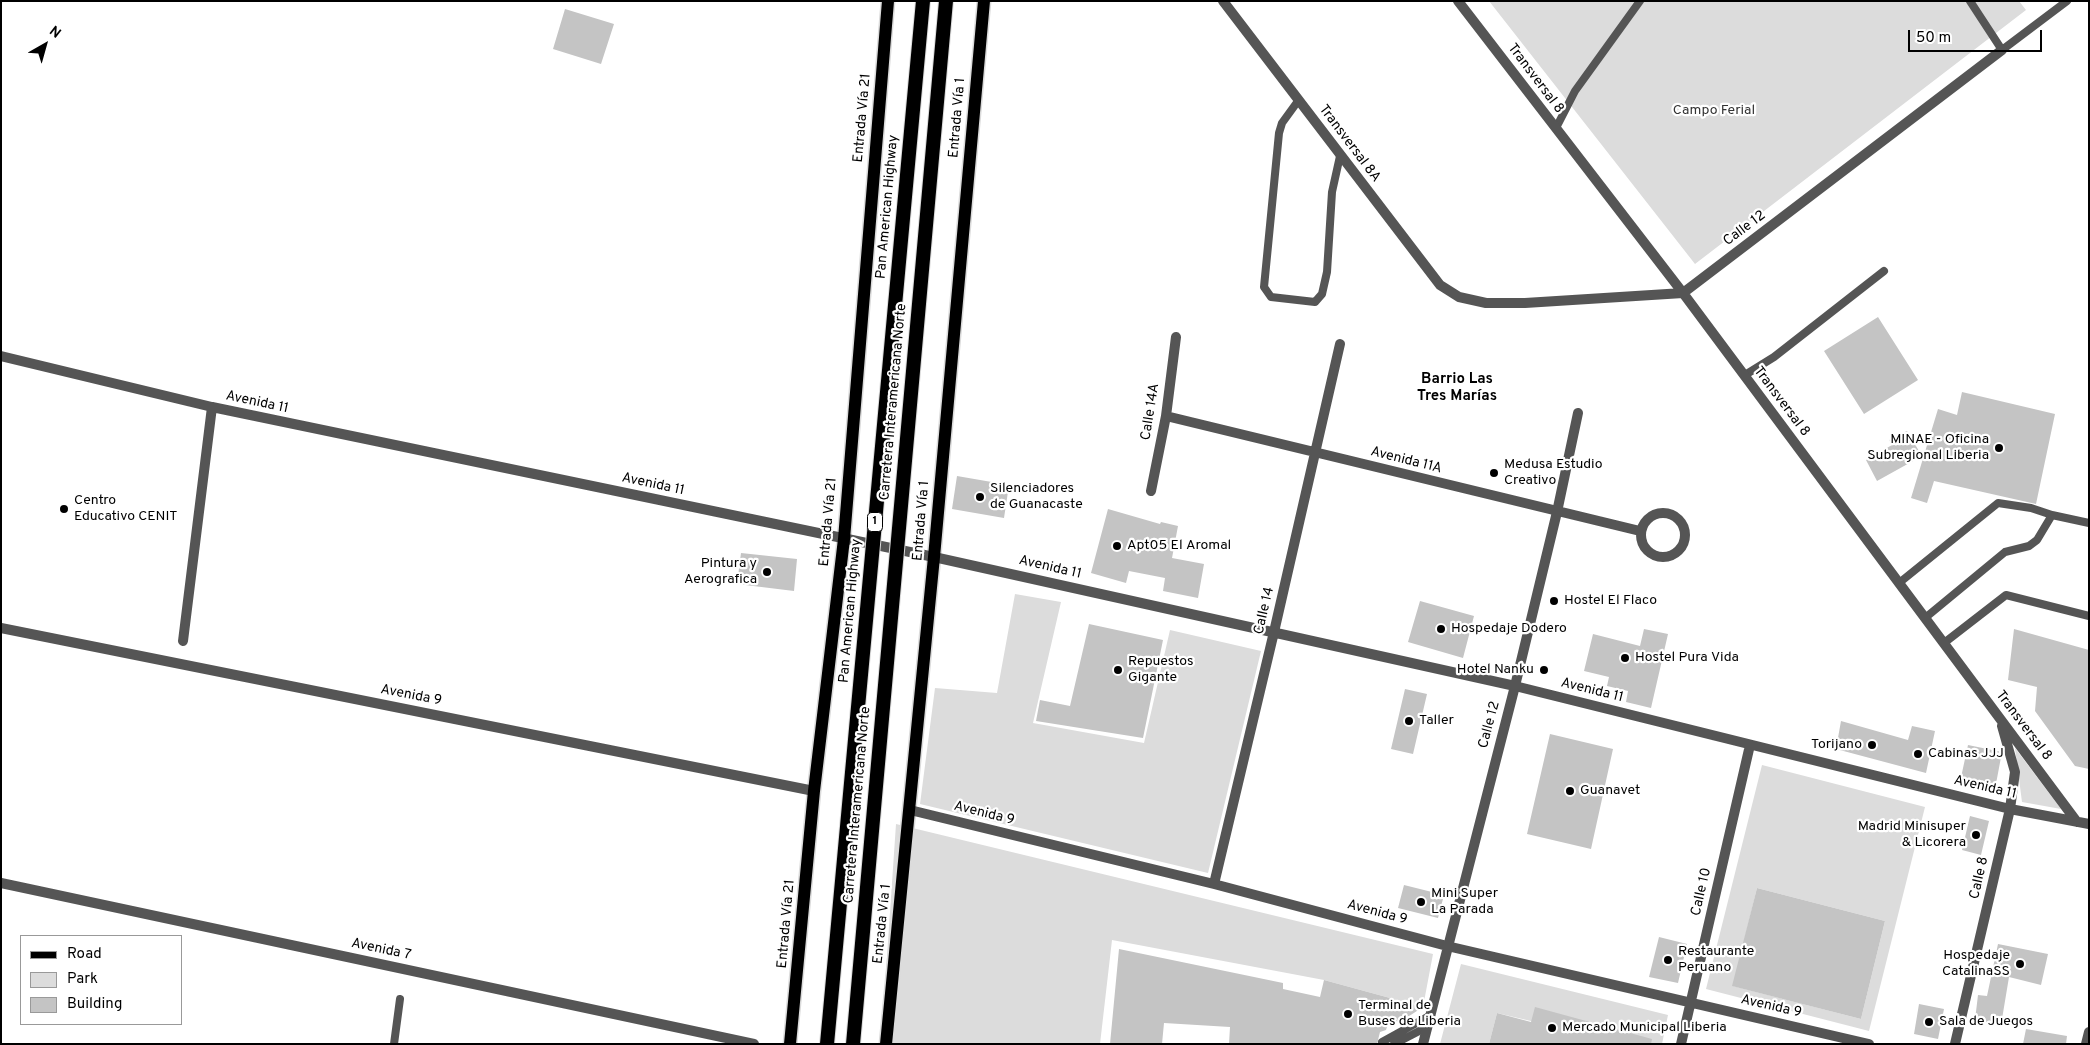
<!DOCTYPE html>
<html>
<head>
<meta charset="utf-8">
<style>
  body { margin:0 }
  #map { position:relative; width:2090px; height:1045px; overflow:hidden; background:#fff; font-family:Overpass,sans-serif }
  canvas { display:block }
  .frame { position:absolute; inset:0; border:2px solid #000; pointer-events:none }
  .legend { position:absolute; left:20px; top:935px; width:162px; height:90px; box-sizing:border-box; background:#fff; border:1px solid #999; margin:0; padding:6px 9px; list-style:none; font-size:15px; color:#000 }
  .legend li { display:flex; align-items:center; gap:10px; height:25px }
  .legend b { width:25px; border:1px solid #999 }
  .north { position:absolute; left:20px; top:20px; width:50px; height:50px; -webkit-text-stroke:4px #fff; paint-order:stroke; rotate:38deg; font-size:14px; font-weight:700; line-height:20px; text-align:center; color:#000 }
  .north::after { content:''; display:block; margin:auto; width:18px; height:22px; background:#000; clip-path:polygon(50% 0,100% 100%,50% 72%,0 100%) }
  .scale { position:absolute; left:1908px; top:30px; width:134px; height:22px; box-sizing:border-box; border:2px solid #000; border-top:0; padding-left:6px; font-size:15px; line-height:18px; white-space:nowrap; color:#000; -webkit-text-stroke:4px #fff; paint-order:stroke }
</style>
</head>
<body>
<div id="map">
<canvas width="2090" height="1045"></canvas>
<div class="frame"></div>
<ul class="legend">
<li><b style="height:6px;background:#000"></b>Road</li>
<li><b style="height:14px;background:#dcdcdc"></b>Park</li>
<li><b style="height:14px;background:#c4c4c4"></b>Building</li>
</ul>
<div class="north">N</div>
<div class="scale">50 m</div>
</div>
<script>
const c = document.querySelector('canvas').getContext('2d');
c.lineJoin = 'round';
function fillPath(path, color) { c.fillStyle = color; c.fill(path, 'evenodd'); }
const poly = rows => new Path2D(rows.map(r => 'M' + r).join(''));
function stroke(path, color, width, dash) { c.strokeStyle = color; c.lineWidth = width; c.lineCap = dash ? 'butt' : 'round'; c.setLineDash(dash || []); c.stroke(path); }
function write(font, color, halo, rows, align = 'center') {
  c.font = font + ' Overpass,sans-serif'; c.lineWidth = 4.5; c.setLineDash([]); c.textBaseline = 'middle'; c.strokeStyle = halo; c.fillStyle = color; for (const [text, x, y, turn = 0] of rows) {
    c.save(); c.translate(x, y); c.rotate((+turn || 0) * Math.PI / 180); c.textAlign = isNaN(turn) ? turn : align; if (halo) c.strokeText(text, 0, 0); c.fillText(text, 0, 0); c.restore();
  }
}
const green = poly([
  [1489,1,2019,1,2026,10,1695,264],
  [1015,594,1061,602,1033,723,1144,743,1170,630,1261,651,1208,873,920,804,935,688,997,693],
  [2015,748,2061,809,2022,802],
  [1762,765,1925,807,1869,1031,1706,989],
  [1757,888,1885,921,1861,1019,1733,986],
  [896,824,1433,954,1423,1007,1324,980,1112,940,1100,1044,881,1044],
  [1461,964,1668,1015,1662,1044,1628,1044,1497,1013,1489,1044,1440,1044]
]);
const building = poly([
  [565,9,614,24,601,64,553,49],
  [1878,317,1918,380,1864,414,1824,351],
  [1962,392,2055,414,2036,504,1934,481,1927,503,1911,498,1938,409,1957,415],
  [1907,431,1922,456,1877,481,1866,460,1892,445,1889,440],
  [957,476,1009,485,1004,518,952,509],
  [1108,509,1160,524,1161,522,1178,526,1172,558,1204,564,1198,598,1163,591,1165,578,1129,571,1126,583,1091,573],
  [741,553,797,559,794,591,737,584],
  [1420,601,1474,616,1463,658,1408,642],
  [1089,624,1163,640,1143,738,1036,721,1040,700,1070,706],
  [1644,629,1668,634,1651,708,1626,702,1628,691,1607,686,1609,677,1584,671,1593,634,1640,646],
  [2014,629,2089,650,2089,769,2075,766,2035,711,2037,687,2008,680],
  [1405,689,1427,694,1413,754,1391,749],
  [1841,721,1908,740,1912,726,1935,731,1926,773,1836,749],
  [1550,734,1613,749,1591,849,1527,834],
  [1968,745,2002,752,1995,789,1960,782],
  [1970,816,1989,821,1981,855,1962,850],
  [1404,885,1444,895,1438,918,1398,908],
  [1757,888,1885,921,1861,1019,1732,986],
  [1659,937,1687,944,1678,983,1649,977],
  [1998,944,2048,954,2041,985,2009,977,2001,1025,1975,1020,1978,995,1987,996],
  [1119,949,1283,983,1283,989,1320,997,1324,980,1423,1007,1400,1022,1389,1020,1386,1030,1380,1032,1377,1044,1229,1044,1230,1027,1164,1023,1162,1044,1110,1044],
  [1919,1004,1944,1009,1938,1039,1914,1034],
  [1535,1007,1652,1039,1651,1044,1489,1044,1497,1013,1531,1022],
  [2026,1029,2067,1036,2066,1044,2023,1044]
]);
const service = poly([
  [1970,1,2002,50,2067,1],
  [1298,101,1282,123,1279,133,1264,287,1271,297,1315,302,1322,294,1327,272,1332,192,1340,156],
  [1556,128,1575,91,1640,1],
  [1745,375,1774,357,1884,271],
  [1899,583,1998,503,2031,508,2052,515],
  [1925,618,2005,552,2029,546,2037,540,2052,515,2089,523],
  [1944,643,2006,595,2089,616],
  [1382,1042,1431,1015],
  [394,1044,400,999],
  [1394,1044,1427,1027]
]);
const minor = poly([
  [1223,1,1440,285,1459,297,1486,303,1525,303,1683,293,2002,50],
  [1458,1,1683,293,2077,822],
  [1,356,212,407,934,557,1515,686,2010,809,2089,824],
  [1166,416,1640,531],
  [1151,491,1166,416,1176,337],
  '1641 535a22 22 0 1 1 44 0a22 22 0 1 1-44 0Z',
  [1,628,814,791],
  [183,641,212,407],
  [910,810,1214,884,1447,946,1869,1044],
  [1,883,754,1044],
  [1214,884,1274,632,1340,344],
  [1423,1044,1515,686,1557,512,1578,413],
  [1681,1044,1750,745],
  [1955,1044,2010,809,2015,772,2002,726],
  [2086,1044,2089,1032]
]);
const primary = poly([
  [790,1044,814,791,844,539,888,1],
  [886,1044,934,557,984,1]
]);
const trunkBridge = poly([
  [827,1044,923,1],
  [853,1044,946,1]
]);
const markers = [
  [1999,448,5,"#000"],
  [1494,473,5,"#000"],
  [980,497,5,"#000"],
  [64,509,5,"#000"],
  [1117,546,5,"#000"],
  [767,572,5,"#000"],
  [1554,601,5,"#000"],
  [1441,629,5,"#000"],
  [1625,658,5,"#000"],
  [1118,670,5,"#000"],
  [1544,670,5,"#000"],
  [1409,721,5,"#000"],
  [1872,745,5,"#000"],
  [1918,754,5,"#000"],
  [1570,791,5,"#000"],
  [1976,835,5,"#000"],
  [1421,902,5,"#000"],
  [1668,960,5,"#000"],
  [2020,964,5,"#000"],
  [1348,1014,5,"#000"],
  [1929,1022,5,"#000"],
  [1552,1028,5,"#000"]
];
const shields = [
  [875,522,15]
];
const shieldNames = [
  ["1",875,522]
];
const streetNames = [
  ["Transversal 8",1535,79,53],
  ["Entrada Vía 21",863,118,-85],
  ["Entrada Vía 1",958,118,-85],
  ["Transversal 8A",1349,144,53],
  ["Pan American Highway",888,207,-85],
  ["Calle 12",1745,229,-37],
  ["Carretera Interamericana Norte",894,402,-85],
  ["Transversal 8",1781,402,53],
  ["Avenida 11",257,403,12],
  ["Calle 14A",1151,412,-81],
  ["Avenida 11A",1406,461,14],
  ["Avenida 11",653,485,12],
  ["Entrada Vía 1",922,521,-85],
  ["Entrada Vía 21",829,522,-85],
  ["Avenida 11",1050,568,13],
  ["Pan American Highway",851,611,-85],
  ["Calle 14",1265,611,-77],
  ["Avenida 11",1592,691,14],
  ["Avenida 9",411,696,11],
  ["Calle 12",1490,725,-75],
  ["Transversal 8",2023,726,53],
  ["Avenida 11",1985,788,13],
  ["Carretera Interamericana Norte",858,805,-85],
  ["Avenida 9",984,814,14],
  ["Calle 8",1980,878,-77],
  ["Calle 10",1702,892,-77],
  ["Avenida 9",1377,913,15],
  ["Entrada Vía 21",787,924,-85],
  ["Entrada Vía 1",883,924,-84],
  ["Avenida 7",381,950,12],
  ["Avenida 9",1771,1007,13]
];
const parkNames = [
  ["Campo Ferial",1714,111]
];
const poiNames = [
  ["MINAE - Oficina",1989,440,"right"],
  ["Subregional Liberia",1989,456,"right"],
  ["Medusa Estudio",1504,465],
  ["Creativo",1504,481],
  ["Silenciadores",990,489],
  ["de Guanacaste",990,505],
  ["Centro",74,501],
  ["Educativo CENIT",74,517],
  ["Apt05 El Aromal",1127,546],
  ["Pintura y",757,564,"right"],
  ["Aerografica",757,580,"right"],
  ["Hostel El Flaco",1564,601],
  ["Hospedaje Dodero",1451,629],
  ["Hostel Pura Vida",1635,658],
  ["Repuestos",1128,662],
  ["Gigante",1128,678],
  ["Hotel Nanku",1534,670,"right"],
  ["Taller",1419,721],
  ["Torijano",1862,745,"right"],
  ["Cabinas JJJ",1928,754],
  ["Guanavet",1580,791],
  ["Madrid Minisuper",1966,827,"right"],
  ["& Licorera",1966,843,"right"],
  ["Mini Super",1431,894],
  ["La Parada",1431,910],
  ["Restaurante",1678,952],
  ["Peruano",1678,968],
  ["Hospedaje",2010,956,"right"],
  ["CatalinaSS",2010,972,"right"],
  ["Terminal de",1358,1006],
  ["Buses de Liberia",1358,1022],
  ["Sala de Juegos",1939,1022],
  ["Mercado Municipal Liberia",1562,1028]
];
const neighbourhoodNames = [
  ["Barrio Las",1457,380],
  ["Tres Marías",1457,397]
];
fillPath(green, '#dcdcdc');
fillPath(building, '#c4c4c4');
stroke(primary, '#dbdbdb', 15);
stroke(service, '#555', 8);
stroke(minor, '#555', 10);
stroke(primary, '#000', 12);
stroke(trunkBridge, '#dbdbdb', 16, []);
stroke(trunkBridge, '#000', 14);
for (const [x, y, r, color] of markers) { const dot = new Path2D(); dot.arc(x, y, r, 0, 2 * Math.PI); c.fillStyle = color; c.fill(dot); stroke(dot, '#fff', 2); }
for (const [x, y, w] of shields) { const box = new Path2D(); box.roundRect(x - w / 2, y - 9.5, w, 19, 4); c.fillStyle = '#fff'; c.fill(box); stroke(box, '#000', 1); }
write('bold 12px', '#000', null, shieldNames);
write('14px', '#000', '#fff', streetNames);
write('14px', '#333', '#fff', parkNames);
write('14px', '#000', '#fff', poiNames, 'left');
write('bold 15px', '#000', '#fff', neighbourhoodNames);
</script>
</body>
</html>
